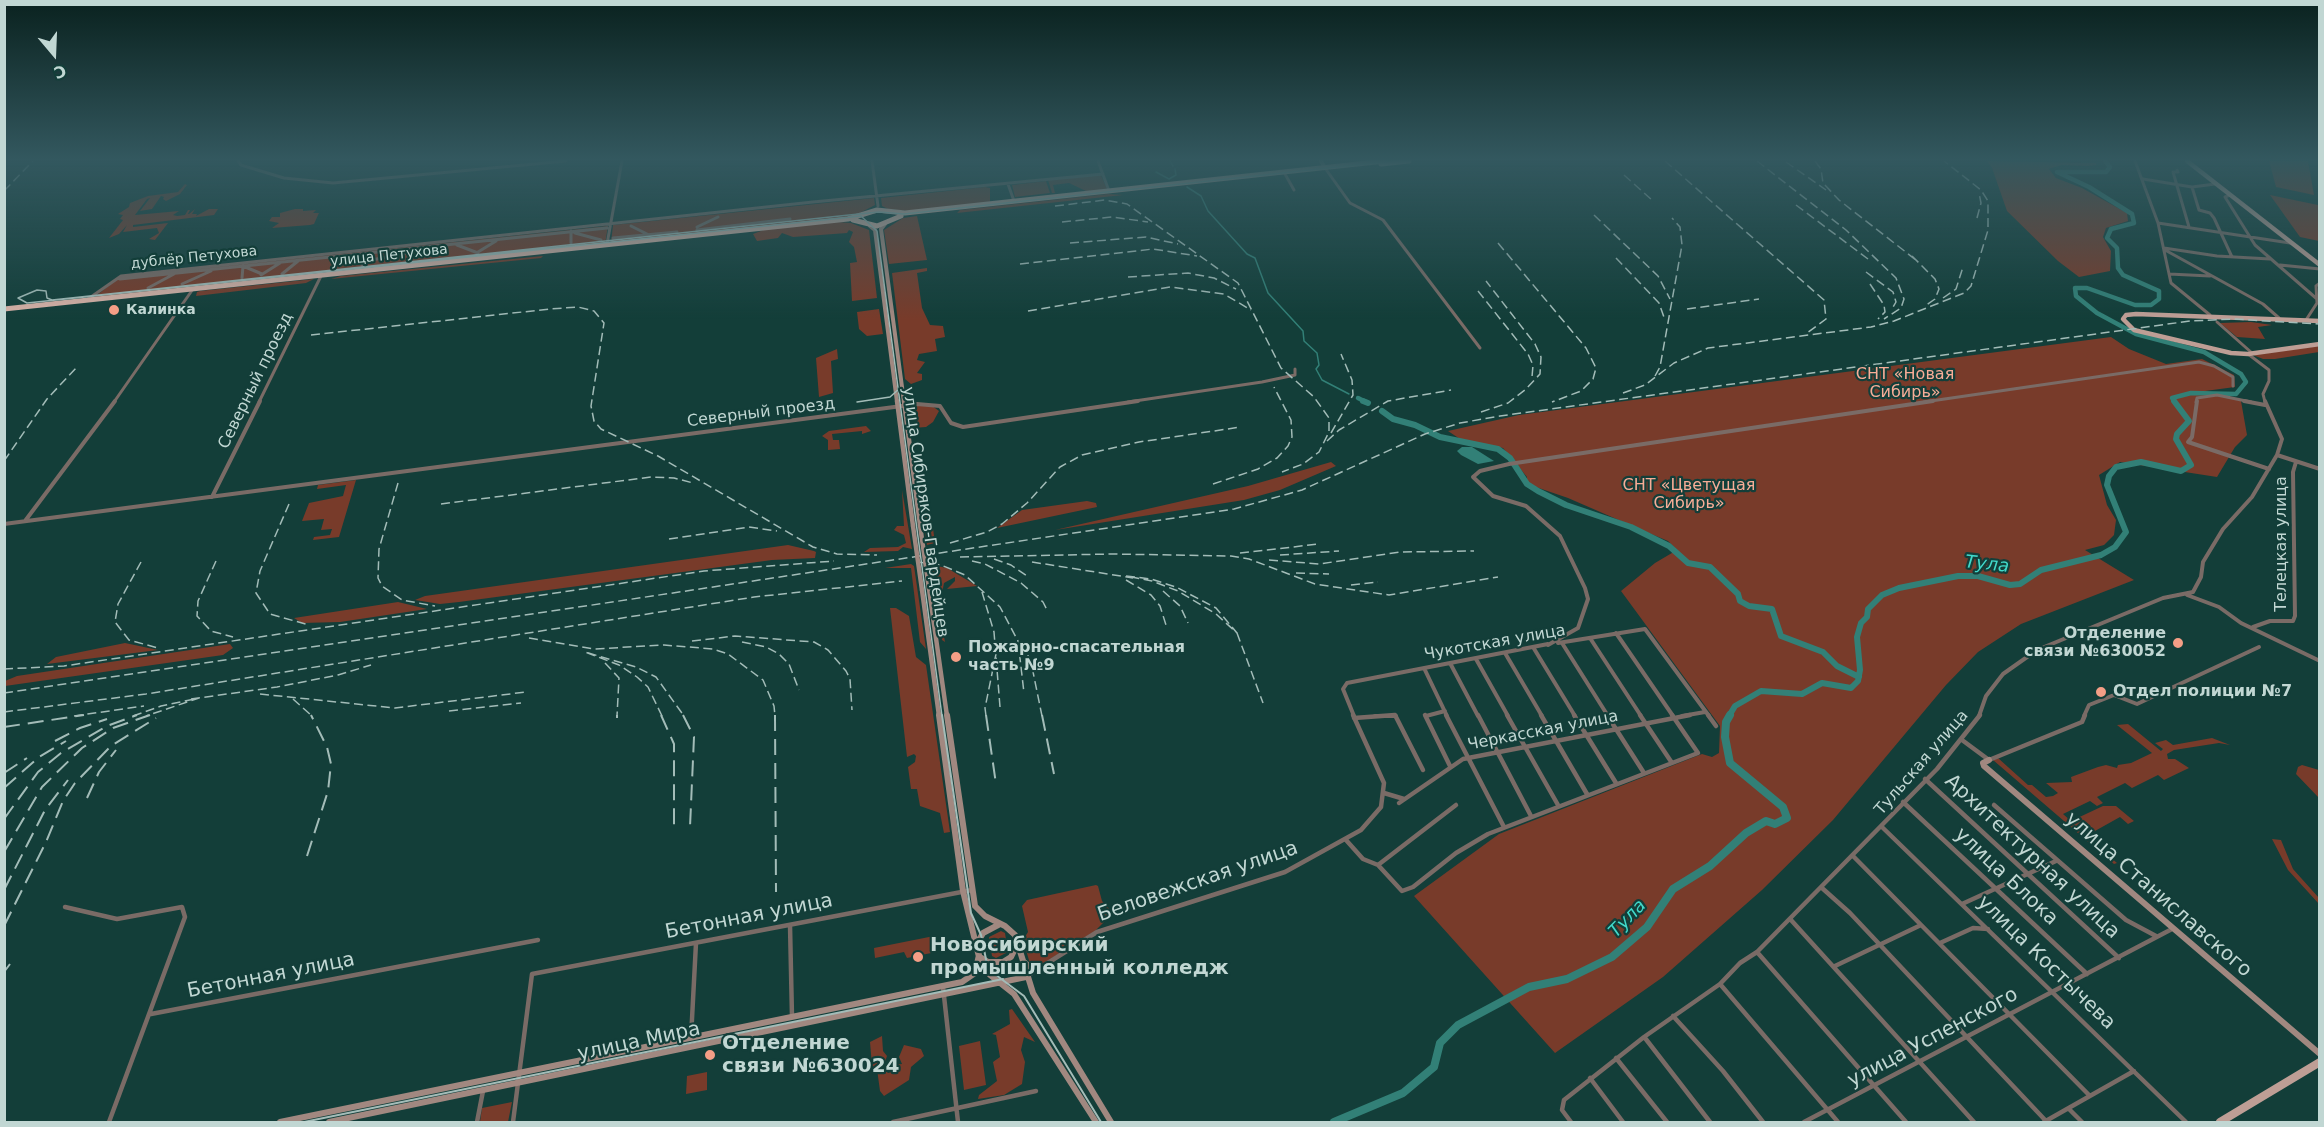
<!DOCTYPE html>
<html>
<head>
<meta charset="utf-8">
<style>
  body { margin:0 }
  #map { position:relative; width:2324px; height:1127px; overflow:hidden; background:#133e39; font-family:"DejaVu Sans",sans-serif }
  canvas { display:block }
  .frame { position:absolute; inset:0; border:6px solid #c1d7d3; pointer-events:none }
  .north { position:absolute; left:24px; top:24px; width:60px; height:60px; -webkit-text-stroke:4px #133e39; paint-order:stroke; rotate:161deg; font-size:16px; font-weight:700; line-height:24px; text-align:center; color:#c1d7d3 }
  .north::after { content:''; display:block; margin:auto; width:21px; height:27px; background:#c1d7d3; clip-path:polygon(50% 0,100% 100%,50% 72%,0 100%) }
</style>
</head>
<body>
<div id="map">
<canvas width="2324" height="1127"></canvas>
<div class="frame"></div>
<div class="north">С</div>
</div>
<script>
const c = document.querySelector('canvas').getContext('2d');
c.lineJoin = 'round';
function fillPath(path, color) { c.fillStyle = color; c.fill(path, 'evenodd'); }
const poly = rows => new Path2D(rows.map(r => 'M' + r).join(''));
function stroke(path, color, width, dash) { c.strokeStyle = color; c.lineWidth = width; c.lineCap = dash ? 'butt' : 'round'; c.setLineDash(dash || []); c.stroke(path); }
function write(font, color, halo, rows, align = 'center') {
  c.font = font + ' "DejaVu Sans",sans-serif'; c.lineWidth = 4.5; c.setLineDash([]); c.textBaseline = 'middle'; c.strokeStyle = halo; c.fillStyle = color; for (const [text, x, y, turn = 0] of rows) {
    c.save(); c.translate(x, y); c.rotate((+turn || 0) * Math.PI / 180); c.textAlign = isNaN(turn) ? turn : align; if (halo) c.strokeText(text, 0, 0); c.fillText(text, 0, 0); c.restore();
  }
}
const green = poly([
  [1987,161,2096,163,2096,165,2088,166,2062,165,2049,169,2056,178,2082,188,2127,213,2128,221,2106,228,2103,237,2111,251,2110,271,2079,277,2058,261,2007,211,1992,168],
  [2269,161,2308,161,2314,195,2276,187],
  [1101,175,1107,189,1088,192,1069,183,1053,185,1055,193,1052,193,1048,180],
  [1046,181,1050,193,1015,197,1012,185],
  [185,184,187,185,180,194,166,201,163,199,164,197,161,196,152,209,140,211,150,198,147,199,135,215,179,211,173,215,177,216,185,215,188,210,190,210,188,214,192,214,189,214,195,209,192,214,197,214,196,216,209,209,218,209,214,215,133,225,133,227,168,223,155,240,149,239,159,233,157,228,123,232,127,225,119,234,109,238,123,220,120,219,123,215,118,214,129,207,130,203,148,196,178,192],
  [985,187,990,188,990,203,907,211,888,209,882,206,881,198],
  [1108,194,1123,195,957,213,960,210],
  [2270,195,2318,205,2319,241,2300,237],
  [874,198,875,205,852,217,611,243,613,225],
  [295,209,303,209,303,211,316,210,313,213,319,213,318,215,314,224,310,225,272,228,279,223,269,221,272,217,280,217,280,213],
  [917,216,927,260,889,264,884,230,903,218],
  [838,222,851,223,869,230,877,298,852,301,850,263,857,262,854,247,849,242,853,232,849,230,847,233,793,237,782,233,778,238,757,241,753,234,766,229],
  [608,226,605,244,92,299,120,277,137,275],
  [543,256,541,258,331,279,341,276],
  [927,268,927,271,917,273,922,308,930,325,943,326,945,337,935,339,937,351,919,354,917,360,925,362,917,373,922,374,922,380,911,384,905,379,892,273],
  [314,279,306,283,196,296,197,292,200,291],
  [879,309,883,334,867,336,859,329,857,312],
  [2251,322,2272,325,2258,327,2265,339,2237,337,2220,323],
  [2111,337,2129,349,2166,364,2202,359,2234,375,2235,387,2205,391,2241,401,2247,435,2235,447,2217,477,2120,462,2099,475,2107,505,2116,520,2114,535,2104,545,2085,550,2134,580,2021,624,1978,652,1946,685,1833,820,1762,890,1663,977,1555,1053,1414,896,1499,834,1702,754,1712,757,1719,753,1720,726,1621,591,1655,563,1677,550,1668,541,1644,531,1568,498,1527,484,1527,477,1503,448,1460,439,1448,431,1519,415],
  [2319,346,2319,352,2275,359,2263,359,2253,355],
  [837,349,838,359,831,361,833,393,819,397,816,358],
  [931,405,939,411,933,422,926,427,913,428,911,415,915,406],
  [866,426,871,431,862,434,862,431,832,434,833,440,839,440,840,449,828,450,828,440,822,436,829,431],
  [1331,462,1336,466,1280,490,1244,500,1055,530,1248,486],
  [917,477,921,480,928,520,932,521,935,543,927,545],
  [356,480,339,537,313,540,314,537,330,535,332,529,321,530,324,519,302,521,309,503,343,496,346,485,317,489,318,485],
  [902,490,912,549,903,547,898,551,864,552,870,548,898,547,906,543,904,535,894,530,897,526,904,526],
  [1087,501,1096,503,1097,507,997,528,1022,510],
  [788,545,814,551,816,552,815,558,772,560,459,602,440,604,415,600,425,596],
  [911,564,914,566,926,649,920,642,911,568,885,568],
  [931,565,947,568,977,586,947,589,955,581,955,577,944,583,939,609,945,642,942,640],
  [398,602,427,609,340,622,302,623,294,618],
  [890,608,896,608,909,616,916,657,926,665,950,832,944,833,940,813,920,806,917,789,911,789,908,767,915,762,916,756,914,754,907,757],
  [125,643,158,650,47,664,56,657],
  [230,644,233,648,223,655,5,686,5,681,17,676],
  [2128,724,2161,751,2163,749,2155,743,2166,740,2173,745,2212,738,2230,745,2219,743,2174,750,2167,754,2168,759,2175,759,2189,768,2164,780,2158,775,2132,788,2125,783,2097,797,2103,803,2097,806,2090,801,2063,814,2071,821,2103,806,2116,806,2134,821,2128,824,2120,817,2086,836,2117,863,2114,864,1993,760,1998,758,2028,785,2032,785,2046,797,2053,796,2058,793,2046,783,2072,782,2071,777,2098,767,2106,765,2117,768,2118,765,2131,763,2152,753,2117,725],
  [2302,765,2319,770,2319,798,2296,774,2298,767],
  [2272,839,2281,840,2293,869,2319,898,2319,904,2288,870],
  [1096,885,1098,886,1102,901,1113,913,1095,931,1039,966,1031,967,1023,940,1028,932,1022,906,1027,900],
  [1001,931,1005,933,1008,952,996,958,992,956,989,937],
  [934,936,935,943,947,941,947,943,935,945,936,952,907,958,904,952,875,958,874,948],
  [1012,1009,1035,1042,1024,1037,1021,1050,1025,1062,1022,1084,1004,1095,978,1099,979,1095,997,1081,993,1062,1000,1057,996,1035,992,1034,1010,1024,1009,1010],
  [882,1036,883,1051,887,1056,883,1068,888,1073,892,1072,894,1065,902,1064,899,1057,904,1045,921,1049,924,1056,911,1067,909,1080,884,1096,880,1091,877,1069,872,1066,870,1042],
  [980,1041,986,1085,964,1090,959,1046],
  [707,1072,707,1090,686,1094,687,1076],
  [512,1102,508,1122,480,1122,482,1108]
]);
const water = poly([
  [1462,447,1472,447,1494,461,1478,464,1461,455,1457,451]
]);
const stream = poly([
  [1170,161,1173,166],
  [1156,172,1169,179,1176,175,1175,169],
  [1187,187,1201,196,1208,211,1247,254,1255,258,1268,293,1303,331,1304,341,1317,353,1319,365,1316,369,1322,380,1349,394]
]);
const riverFar2 = poly([
  [2105,161,2110,167,2106,172,2057,172,2089,187,2132,214,2134,223,2111,229,2107,238,2117,248,2118,268,2123,275,2159,291,2159,299,2151,305,2135,305,2087,288,2075,288,2076,296,2097,313,2136,334,2204,352,2241,374,2246,382,2236,394,2191,393,2172,398,2175,402],
  [1358,398,1366,402]
]);
const riverFar1 = poly([
  [1363,401,1368,403],
  [1382,411,1393,419,1415,425,1440,437,1498,449,1510,458,1527,484,1538,491,1566,505,1631,527,1669,546,1688,563,1710,567,1738,594,1740,601,1749,606,1772,609,1781,636,1823,652,1837,666,1859,677],
  [1729,716,1735,706,1761,691,1802,694,1822,683,1851,688,1858,681,1860,670,1857,637,1861,623,1867,617,1868,609,1882,595,1899,588,1958,576,1978,576,2010,585,2020,584,2041,570,2101,555,2115,547,2126,532,2107,485,2109,476,2116,467,2141,462,2181,471,2191,465,2176,439,2177,434,2189,421,2174,401]
]);
const river = poly([
  [1334,1122,1403,1093,1434,1067,1440,1043,1458,1025,1529,987,1567,979,1612,957,1647,927,1673,889,1710,866,1746,833,1766,821,1775,824,1787,818,1783,807,1730,763,1725,737,1726,722,1730,715]
]);
const streetFar2 = poly([
  [238,161,241,165,284,178,333,183,566,161],
  [872,161,878,206],
  [1098,161,1109,191],
  [2135,161,2158,223,2171,283,2210,315],
  [1325,168,1350,203,1383,220,1480,348],
  [2177,170,2178,172,2173,172,2189,227],
  [1285,174,1294,190],
  [2143,179,2192,187,2215,184],
  [1008,184,1014,201],
  [2192,187,2199,210,2210,213,2214,218,2232,257],
  [2230,195,2225,197,2255,245,2317,299],
  [2158,223,2290,243],
  [631,226,647,234],
  [697,227,718,217],
  [697,230,790,219],
  [571,231,571,243],
  [575,233,601,240],
  [613,238,677,232],
  [607,244,622,161],
  [457,245,478,253],
  [2164,248,2217,256,2270,259],
  [2165,250,2263,304,2279,318],
  [478,252,496,241],
  [367,261,425,249],
  [362,265,370,253],
  [2280,265,2320,269],
  [282,274,298,261],
  [2169,274,2210,276],
  [261,275,280,263],
  [242,278,243,266,262,274],
  [120,279,607,228],
  [182,284,211,271],
  [148,288,174,274],
  [88,299,121,276,813,202,1103,174],
  [2306,320,2317,303,2316,286,2320,283],
  [2217,322,2252,353],
  [2248,354,2269,370,2269,381,2263,394,2265,402],
  [114,402,193,289],
  [259,402,321,276],
  [1128,402,1262,382,1295,375,1295,369],
  [1924,402,2199,362,2214,366,2233,377,2233,386],
  [2196,402,2197,398,2217,395,2251,402]
]);
const streetFar1 = poly([
  [2197,401,2192,437,2188,442,2269,469],
  [2244,401,2265,405],
  [2277,455,2320,469],
  [212,497,260,401],
  [25,521,115,401],
  [4,524,917,404,940,406,951,423,963,427,1138,401],
  [2187,595,2219,607,2241,623,2320,661],
  [2253,627,2270,621,2293,621,2295,616,2293,472,2296,462],
  [1616,633,1673,716],
  [1590,638,1641,716],
  [1558,643,1645,629,1709,716],
  [1562,643,1608,716],
  [1548,645,1578,628,1588,599,1585,588,1560,536,1526,506,1493,496,1473,477,1480,471,1509,464,1933,401],
  [1533,647,1575,716],
  [1505,653,1542,716],
  [1476,659,1508,716],
  [1450,663,1478,716],
  [1424,668,1447,716],
  [1354,716,1343,689,1347,683,1548,644],
  [1375,716,1396,716],
  [1426,716,1445,711],
  [1682,716,1705,712],
  [1979,716,1986,696,2003,674,2037,650,2163,598,2193,592,2201,577,2203,562,2223,529,2252,497,2277,455,2282,439,2265,401],
  [2084,716,2089,705,2114,695,2137,704,2259,647]
]);
const street = poly([
  [1425,715,1450,766],
  [1446,715,1504,827],
  [1478,715,1531,816],
  [1507,715,1558,805],
  [1541,715,1587,794],
  [1574,715,1616,783],
  [1607,715,1644,773],
  [1640,715,1672,763],
  [1708,715,1716,726],
  [1354,718,1395,715,1423,770],
  [1962,740,1989,760,2082,722,2085,715],
  [1925,779,2119,958],
  [1384,793,1404,799],
  [1903,802,2087,974],
  [1399,803,1463,759,1690,715],
  [1994,805,2126,920,2156,936],
  [1882,827,2186,1122],
  [1346,840,1363,859,1378,865,1402,891,1413,887,1456,853,1488,834,1698,753,1672,715],
  [1853,856,2090,1096],
  [1378,865,1456,805],
  [1822,888,1850,913,2046,1121],
  [1962,904,2056,861],
  [65,907,117,919,182,907,185,917,109,1122],
  [1791,920,1974,1122],
  [790,925,792,1017],
  [1940,943,1973,928,1988,929],
  [1757,952,1906,1122],
  [1835,966,1921,925],
  [1027,976,1097,932,1285,872,1361,830,1381,807,1384,783,1353,715],
  [1720,984,1838,1122],
  [943,987,958,1122],
  [151,1014,538,940],
  [1673,1016,1723,1071,1763,1122],
  [691,1038,696,943],
  [1645,1038,1710,1122],
  [1616,1058,1667,1122],
  [1590,1078,1623,1122],
  [2069,1109,2082,1122],
  [477,1122,483,1091],
  [513,1122,532,974,972,890],
  [893,1122,1036,1091],
  [1571,1122,1562,1110,1564,1100,1644,1037,1720,984,1740,963,1757,952,1937,769,1980,715],
  [1804,1122,2172,929],
  [2044,1122,2134,1071]
]);
const secondaryFar2 = poly([
  [1321,161,1325,168],
  [885,224,881,229,904,402],
  [870,226,875,230,897,402]
]);
const secondaryFar1 = poly([
  [897,401,913,526],
  [904,401,920,525],
  [929,589,947,716],
  [922,590,939,716]
]);
const secondary = poly([
  [939,715,963,891,980,961,990,975,1014,994,1096,1122],
  [947,715,975,906,985,916,1005,926,1015,935,1033,993,1111,1122],
  [1989,760,1983,763,1984,766,2320,1054],
  [978,942,983,933,1000,924],
  [980,957,988,962,1003,962,1011,957,1017,945],
  [1024,962,1032,969,1040,968],
  [280,1122,962,982,975,973,979,955],
  [329,1122,1026,977]
]);
const primaryFar1 = poly([
  [2187,161,2320,265],
  [2320,321,2136,314,2126,315,2123,319,2134,330,2231,353,2248,354,2320,344]
]);
const primary = poly([
  [2220,1122,2320,1062]
]);
const highway = poly([
  [1381,164,1409,161],
  [853,220,877,226,901,216],
  [4,309,848,219,877,210,905,213,1385,161]
]);
const tramFar1 = poly([
  [857,402,890,397,900,388],
  [745,414,752,415],
  [942,716,877,231,861,216,27,303,18,298,37,290,46,291,47,298,52,300,849,215,879,212,904,214,1393,161]
]);
const tram = poly([
  [942,715,971,913,981,935,988,969,1024,996,1101,1122],
  [304,1122,1003,979]
]);
const railFar1 = poly([
  [1665,161,1824,300,1826,319,1807,333],
  [1757,161,1846,230,1896,278,1904,299,1901,308,1884,319],
  [1815,161,1821,169,1823,183,1839,200,1916,260],
  [1786,162,1826,190],
  [1624,175,1652,200],
  [4,191,33,161],
  [1796,205,1868,259],
  [1055,206,1105,200,1127,204,1238,283,1281,368,1314,397,1329,418,1329,432,1319,452,1303,464,1282,472],
  [1594,215,1658,276,1670,299],
  [1977,218,1981,203,1979,193],
  [1062,222,1112,217,1148,222],
  [1070,243,1146,237,1178,244],
  [1498,243,1586,348,1596,368,1593,379,1581,391,1552,402],
  [1912,256,1935,279,1939,289,1935,299,1925,306],
  [1616,258,1659,303,1665,320],
  [1020,264,1153,249,1197,256],
  [1866,272,1893,292,1896,302,1892,309],
  [1128,277,1188,273,1214,278,1236,289],
  [1870,284,1884,305,1885,312,1878,319],
  [1478,291,1528,354,1533,365,1532,377],
  [1943,298,1956,289,1963,267],
  [1687,309,1759,299],
  [1028,311,1170,287,1224,294,1251,310],
  [311,335,550,309,578,307,594,311,604,323,591,406,594,421,601,429,658,456,813,547,837,554,877,555],
  [1655,376,1660,367,1682,245,1680,227,1672,218],
  [1623,393,1645,385,1674,363,1708,348,1871,327,1894,321,1964,293,1971,286,1988,230,1988,201,1981,190,1944,161],
  [1481,412,1508,403,1525,390,1540,374,1541,357,1535,344,1486,281],
  [1331,433,1353,395,1352,380,1341,354],
  [1327,441,1339,430,1388,401,1451,390],
  [4,461,47,399,76,368],
  [398,483,379,549,378,578,382,586,402,600,435,606],
  [1213,484,1258,469,1277,458,1288,446,1292,437,1291,420,1274,387],
  [289,504,260,571,256,593,270,614,309,625],
  [441,504,651,477,674,478,693,483],
  [669,539,749,527,777,531],
  [950,543,987,532,1002,524,1027,503,1060,467,1082,455,1139,442,1241,427],
  [1240,553,1319,544],
  [1280,555,1339,551],
  [960,557,1113,554,1231,556,1249,559,1315,584,1389,595,1498,577],
  [994,559,1011,565,1027,576],
  [1269,560,1319,564,1400,552,1474,551],
  [216,561,198,601,197,616,211,631,233,637],
  [972,561,985,564,1021,583,1043,602,1047,610],
  [141,562,118,604,115,622,129,640,158,648],
  [917,562,941,565,965,575,1000,607,1018,641,1024,693],
  [1032,562,1133,578],
  [1296,573,1329,574],
  [1126,576,1151,579,1176,587,1216,608,1237,633,1216,614,1178,591,1152,581,1126,576],
  [1126,580,1151,595,1160,606,1166,625],
  [1351,585,1378,582],
  [1163,591,1180,606,1188,623],
  [982,592,994,632,1000,707],
  [1237,633,1263,703],
  [529,638,594,649,664,645,713,649,728,654,763,680,774,706,775,716],
  [692,641,735,636,814,642,828,650,846,671,850,679,852,710],
  [742,642,766,647,779,654,789,664,799,690],
  [1022,643,1031,662,1042,716],
  [605,663,619,678,617,716],
  [4,669,64,666,704,571,834,561],
  [4,693,1234,509,1302,490,1425,434,1460,423,1500,416,2190,321,2233,319,2320,324],
  [260,694,395,708,526,692],
  [191,699,277,687,338,675,371,665],
  [293,699,312,716],
  [449,711,521,703],
  [4,712,146,694,754,597,902,581],
  [74,716,144,706],
  [133,716,161,706,199,698,146,716],
  [662,716,648,687,637,677,619,665,585,652,636,667,656,677,684,716],
  [986,716,985,708,996,654]
]);
const rail = poly([
  [661,715,674,744,674,832],
  [683,715,694,737,690,827],
  [775,715,776,892],
  [986,715,996,784],
  [1042,715,1054,774],
  [617,718,617,715],
  [4,727,84,715],
  [55,741,80,728,107,719],
  [4,773,27,758],
  [4,788,39,757,66,741],
  [87,798,99,772,116,750],
  [4,819,38,772,61,753,107,726,137,715],
  [4,852,42,787,82,748,113,728,150,715],
  [307,856,328,791,331,764,327,747,311,715],
  [4,890,45,810,68,780],
  [4,926,46,842,63,801,75,783,111,746,156,718],
  [4,972,10,964]
]);
const secondaryBridge = poly([
  [920,525,929,589],
  [913,526,922,590]
]);
const markers = [
  [114,310,6,"#f49e86"],
  [2178,643,6,"#f49e86"],
  [956,657,6,"#f49e86"],
  [2101,692,6,"#f49e86"],
  [918,957,6,"#f49e86"],
  [710,1055,6,"#f49e86"]
];
const farStreetnames = [
  ["улица Петухова",389,256,-6],
  ["дублёр Петухова",194,258,-6]
];
const farPoinames = [
  ["Калинка",126,310]
];
const parkNames = [
  ["СНТ «Новая",1905,375],
  ["Сибирь»",1905,393],
  ["СНТ «Цветущая",1689,486],
  ["Сибирь»",1689,504]
];
const streetNames = [
  ["Северный проезд",256,381,-64],
  ["Северный проезд",761,413,-7],
  ["улица Сибиряков-Гвардейцев",925,512,82],
  ["Телецкая улица",2282,544,-90],
  ["Чукотская улица",1495,643,-10],
  ["Черкасская улица",1543,731,-11],
  ["Тульская улица",1922,763,-49]
];
const poiNames = [
  ["Отделение",2166,634,"right"],
  ["связи №630052",2166,652,"right"],
  ["Пожарно-спасательная",968,648],
  ["часть №9",968,666],
  ["Отдел полиции №7",2113,692]
];
const waterNames = [
  ["Тула",1987,565,6],
  ["Тула",1628,919,-46]
];
const nearStreetnames = [
  ["Архитектурная улица",2032,857,43],
  ["улица Блока",2006,877,43],
  ["Беловежская улица",1198,882,-19],
  ["улица Станиславского",2158,895,41],
  ["Бетонная улица",749,917,-11],
  ["улица Костычева",2046,963,44],
  ["Бетонная улица",271,976,-11],
  ["улица Успенского",1933,1038,-28],
  ["улица Мира",639,1042,-12]
];
const nearPoinames = [
  ["Новосибирский",930,946],
  ["промышленный колледж",930,969],
  ["Отделение",722,1044],
  ["связи №630024",722,1067]
];
fillPath(green, '#783b2a');
fillPath(water, '#328077');
stroke(stream, '#328077', 1.5);
stroke(riverFar2, '#328077', 4.5);
stroke(riverFar1, '#328077', 6);
stroke(river, '#328077', 8);
stroke(streetFar2, '#7a6b66', 3);
stroke(streetFar1, '#7a6b66', 4);
stroke(street, '#7a6b66', 4.5);
stroke(secondaryFar2, '#a18880', 4);
stroke(secondaryFar1, '#a18880', 4.5);
stroke(secondary, '#a18880', 6);
stroke(primaryFar1, '#be9e95', 4.5);
stroke(primary, '#be9e95', 8);
stroke(highway, '#d8b2a7', 5);
stroke(tramFar1, '#a3bcb8', 1.5);
stroke(tram, '#a3bcb8', 2);
stroke(railFar1, '#a3bcb8', 1.5, [9, 4.5]);
stroke(rail, '#a3bcb8', 2, [16, 8]);
stroke(secondaryBridge, '#a18880', 4.5);
const sky = c.createLinearGradient(0, 0, 0, 319);
sky.addColorStop(0, '#0a221f');
sky.addColorStop(0.5, '#33585f');
sky.addColorStop(1, '#33585f00');
c.fillStyle = sky;
c.fillRect(0, 0, 2324, 319);
for (const [x, y, r, color] of markers) { const dot = new Path2D(); dot.arc(x, y, r, 0, 2 * Math.PI); c.fillStyle = color; c.fill(dot); stroke(dot, '#133e39', 2); }
write('14px', '#c1d7d3', '#133e39', farStreetnames);
write('bold 14px', '#c1d7d3', '#133e39', farPoinames, 'left');
write('16px', '#f8ad97', '#133e39', parkNames);
write('16px', '#c1d7d3', '#133e39', streetNames);
write('bold 16px', '#c1d7d3', '#133e39', poiNames, 'left');
write('italic 18px', '#41d9ca', '#133e39', waterNames);
write('20px', '#c1d7d3', '#133e39', nearStreetnames);
write('bold 20px', '#c1d7d3', '#133e39', nearPoinames, 'left');
</script>
</body>
</html>
